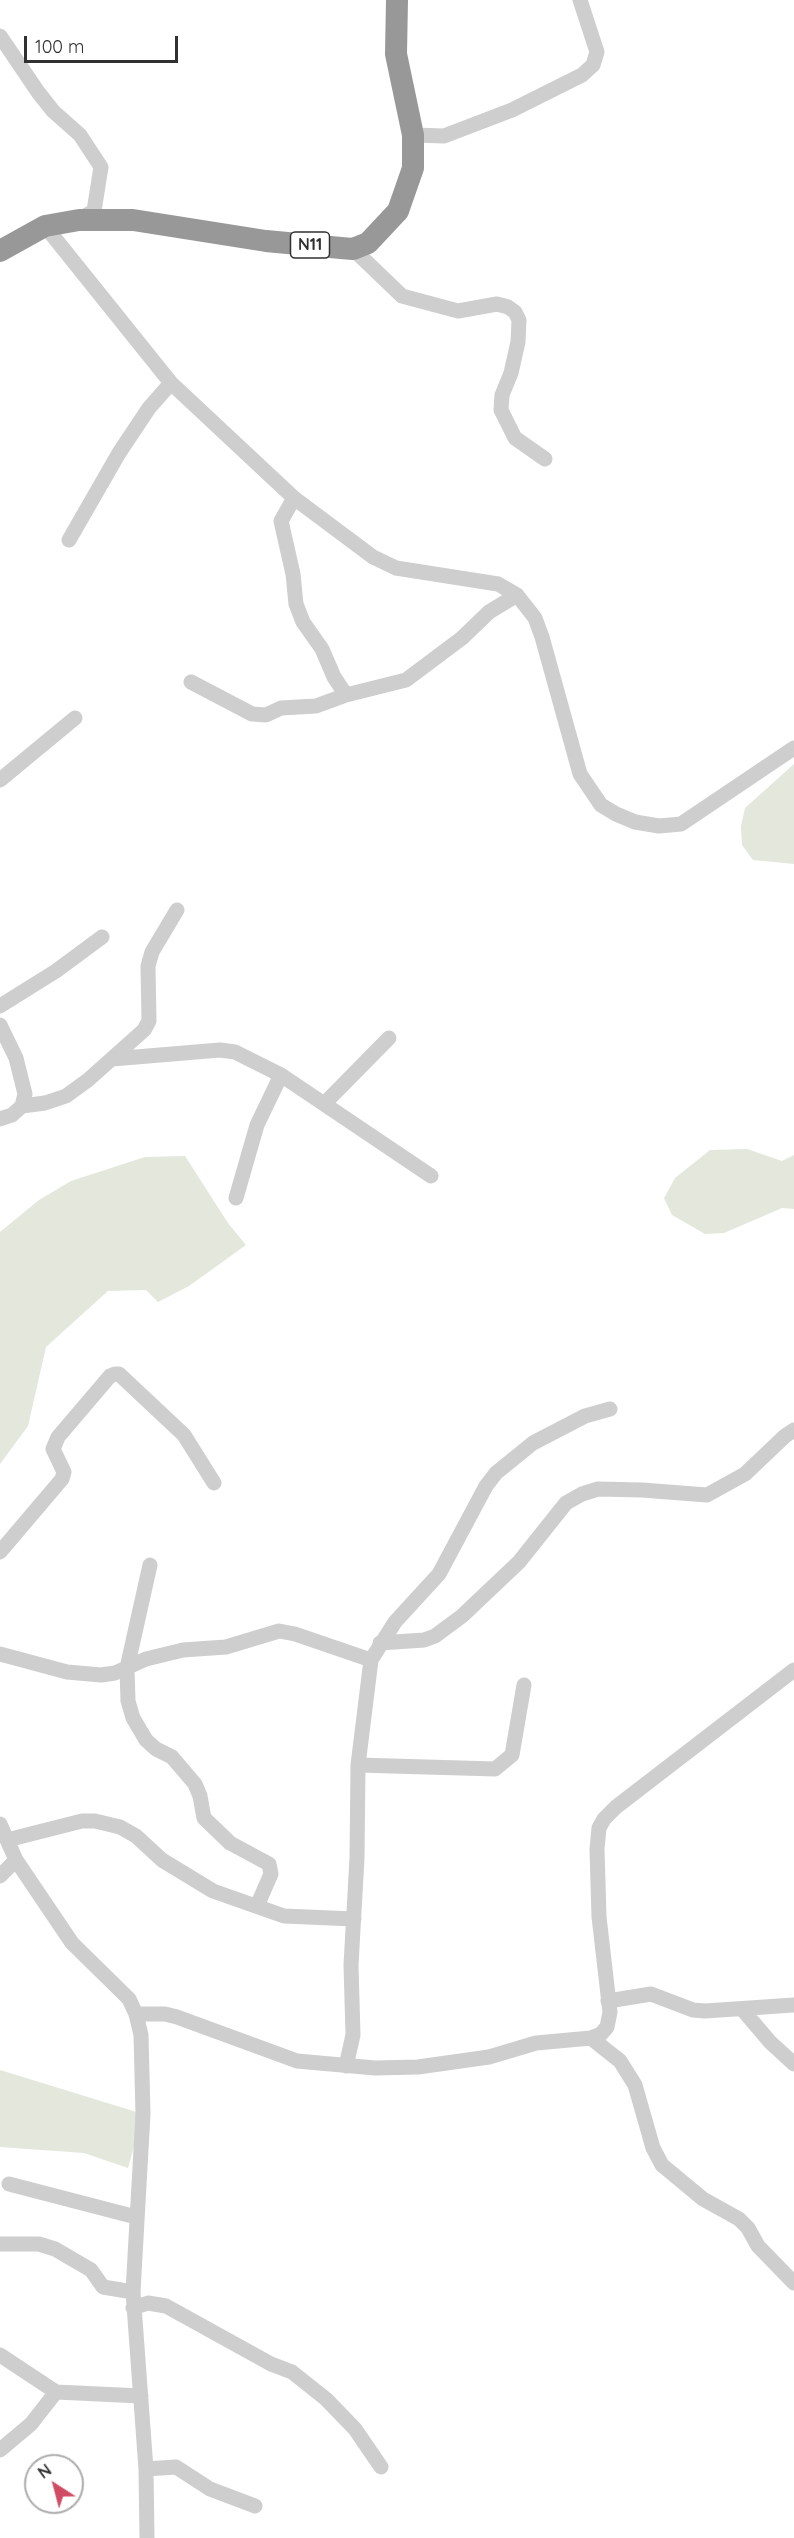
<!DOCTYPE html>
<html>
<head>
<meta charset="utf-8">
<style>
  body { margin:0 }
  #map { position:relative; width:794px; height:2538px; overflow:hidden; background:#fff; font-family:Quicksand,sans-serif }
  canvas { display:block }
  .north { position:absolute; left:24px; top:2454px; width:60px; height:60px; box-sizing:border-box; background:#fff; border:2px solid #adadad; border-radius:50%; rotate:324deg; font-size:16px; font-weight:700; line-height:24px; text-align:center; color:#313131 }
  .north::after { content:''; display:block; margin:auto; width:21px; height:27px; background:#d04c65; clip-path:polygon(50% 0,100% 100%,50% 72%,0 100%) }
  .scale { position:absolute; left:24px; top:36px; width:154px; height:27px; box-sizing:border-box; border:3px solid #313131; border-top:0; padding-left:8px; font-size:18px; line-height:21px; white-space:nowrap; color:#313131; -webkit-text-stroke:4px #fff; paint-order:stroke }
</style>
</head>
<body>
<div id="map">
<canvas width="794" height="2538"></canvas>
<div class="north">N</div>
<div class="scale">100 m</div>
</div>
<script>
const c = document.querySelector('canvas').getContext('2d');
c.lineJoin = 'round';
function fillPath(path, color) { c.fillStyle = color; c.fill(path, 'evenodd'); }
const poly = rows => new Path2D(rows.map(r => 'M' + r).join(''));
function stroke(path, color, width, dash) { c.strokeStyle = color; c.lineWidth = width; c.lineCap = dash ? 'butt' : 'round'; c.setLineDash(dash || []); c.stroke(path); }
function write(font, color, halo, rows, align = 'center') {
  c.font = font + ' Quicksand,sans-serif'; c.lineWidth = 6; c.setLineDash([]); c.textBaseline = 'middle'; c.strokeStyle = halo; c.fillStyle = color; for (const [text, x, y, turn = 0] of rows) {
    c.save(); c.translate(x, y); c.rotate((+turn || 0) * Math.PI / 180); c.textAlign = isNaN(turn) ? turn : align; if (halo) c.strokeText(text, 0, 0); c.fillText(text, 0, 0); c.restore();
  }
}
const green = poly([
  [794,764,794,864,753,860,742,845,741,826,745,808],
  [747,1149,782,1161,794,1155,794,1209,782,1208,724,1233,705,1234,672,1215,664,1198,675,1178,710,1150],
  [185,1156,228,1223,246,1245,189,1286,158,1302,146,1290,108,1291,46,1347,28,1426,0,1464,0,1232,39,1200,71,1181,145,1157],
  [0,2070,143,2114,128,2168,84,2153,0,2147]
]);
const minor = poly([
  [0,36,38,92,53,111,80,135,101,167,94,211,79,219],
  [413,135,444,136,512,110,582,75,593,65,597,52,580,0],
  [45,226,171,383,294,498,373,557,396,568,498,584,517,595,535,618,542,637,580,774,601,805,616,814,635,822,659,826,681,824,794,748],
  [353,249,402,296,458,311,497,304,508,307,515,312,519,320,518,342,511,373,502,395,501,410,515,438,545,459],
  [294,498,281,521,293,574,296,604,303,622,322,649,334,677,346,695],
  [69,540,119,453,149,408,171,383],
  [191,682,252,714,266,715,281,708,316,706,346,695,406,680,462,638,489,612,517,595],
  [0,780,75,718],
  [0,1006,56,971,102,937],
  [0,1025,16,1058,25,1094,22,1106,12,1115,0,1119],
  [112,1059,220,1050,235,1052,281,1075,431,1176],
  [324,1104,389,1038],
  [22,1106,45,1103,66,1096,88,1080,144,1030,149,1021,148,966,152,952,177,910],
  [236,1198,257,1125,281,1075],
  [0,1552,62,1479,64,1472,53,1449,58,1437,110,1376,115,1374,119,1374,184,1435,214,1483],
  [150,1565,127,1668,128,1701,133,1718,146,1740,156,1749,172,1757,195,1784,200,1796,204,1818,230,1843,269,1864,271,1874,257,1906],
  [380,1643,424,1640,435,1636,462,1616,519,1562,566,1503,582,1494,598,1489,642,1490,707,1495,745,1474,785,1436,794,1430],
  [0,1654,67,1672,101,1675,115,1673,146,1659,183,1650,226,1647,279,1631,295,1634,371,1660],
  [358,1765,495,1769,512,1755,524,1685],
  [0,1824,16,1860,72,1943,129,1999,136,2014,141,2035,143,2114,133,2292,146,2469,147,2538],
  [7,1840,82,1821,95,1821,120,1827,136,1836,162,1860,213,1891,284,1916,354,1919],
  [0,1876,16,1860],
  [608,2001,651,1994,693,2010,705,2011,794,2005],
  [742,2009,770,2042,794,2064],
  [136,2014,165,2014,177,2017,297,2061,375,2068,418,2067,489,2057,536,2043,591,2038,601,2034,607,2027,610,2012,599,1917,597,1849,599,1828,604,1819,616,1807,794,1670],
  [591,2038,620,2061,635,2085,653,2148,662,2165,703,2199,739,2219,748,2228,758,2246,794,2283],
  [346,2066,353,2035,351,1965,357,1858,358,1765,371,1660,395,1622,439,1574,486,1486,496,1473,533,1443,585,1416,610,1409],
  [9,2184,136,2217],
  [0,2244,39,2244,55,2249,91,2270,103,2287,133,2292],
  [133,2308,148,2303,166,2306,271,2364,292,2372,326,2399,355,2429,381,2467],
  [0,2355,56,2392,141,2396],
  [0,2450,31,2424,56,2392],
  [146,2469,176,2467,210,2489,255,2506]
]);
const highway = poly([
  [0,251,45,226,79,220,133,220,266,241,341,248,353,249,368,243,398,211,413,168,413,135,396,54,397,0]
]);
const shields = [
  [310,245,39]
];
const shieldNames = [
  ["N11",310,245]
];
fillPath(green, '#e3e7dc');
stroke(minor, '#cecece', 15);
stroke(highway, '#989898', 22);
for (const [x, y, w] of shields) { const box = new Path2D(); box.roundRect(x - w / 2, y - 13, w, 26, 4.5); c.fillStyle = '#fff'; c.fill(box); stroke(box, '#313131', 1.5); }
write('bold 16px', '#313131', null, shieldNames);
</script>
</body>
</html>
